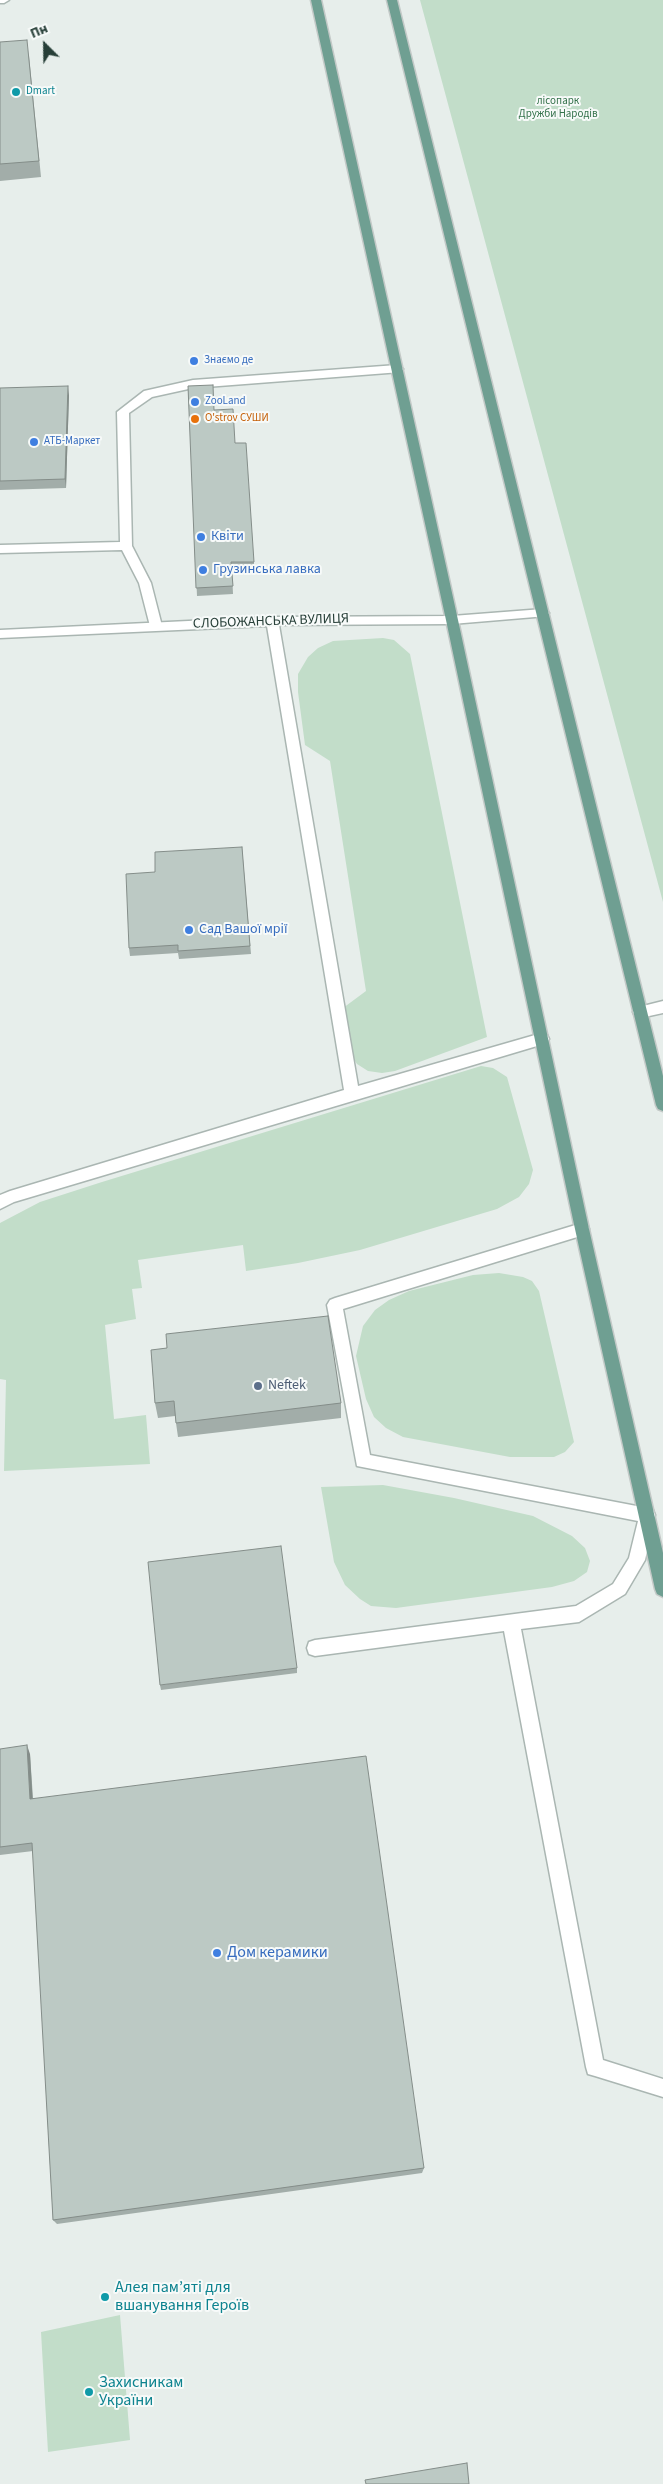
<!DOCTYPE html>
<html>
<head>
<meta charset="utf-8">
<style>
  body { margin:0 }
  #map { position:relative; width:663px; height:2484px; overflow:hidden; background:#e7eeeb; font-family:"Source Sans 3",sans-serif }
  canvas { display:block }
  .north { position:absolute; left:20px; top:20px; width:50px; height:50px; -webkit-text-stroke:4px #f7faf9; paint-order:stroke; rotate:337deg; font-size:14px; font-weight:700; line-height:20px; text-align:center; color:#273f38 }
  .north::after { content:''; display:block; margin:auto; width:18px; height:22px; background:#273f38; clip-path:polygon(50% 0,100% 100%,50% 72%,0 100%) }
</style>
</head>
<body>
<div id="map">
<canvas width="663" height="2484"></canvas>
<div class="north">Пн</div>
</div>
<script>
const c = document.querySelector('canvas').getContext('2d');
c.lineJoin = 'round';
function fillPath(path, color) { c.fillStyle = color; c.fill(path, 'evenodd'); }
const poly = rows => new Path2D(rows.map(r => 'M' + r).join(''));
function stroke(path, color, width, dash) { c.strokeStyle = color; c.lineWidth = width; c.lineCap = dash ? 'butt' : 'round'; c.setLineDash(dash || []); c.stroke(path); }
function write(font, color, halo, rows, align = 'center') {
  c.font = font + ' "Source Sans 3",sans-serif'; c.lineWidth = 4; c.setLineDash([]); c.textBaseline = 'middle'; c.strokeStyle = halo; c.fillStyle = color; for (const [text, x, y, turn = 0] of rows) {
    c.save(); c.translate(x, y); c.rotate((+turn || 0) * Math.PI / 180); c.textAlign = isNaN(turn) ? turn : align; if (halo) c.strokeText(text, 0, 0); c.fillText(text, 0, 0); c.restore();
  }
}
const green = poly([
  [420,0,663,0,663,902],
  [383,638,394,640,410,654,487,1037,395,1071,382,1073,368,1071,357,1064,351,1055,339,1011,366,991,330,761,305,745,298,692,298,674,308,657,318,648,333,641],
  [481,1066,493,1068,507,1077,533,1170,529,1184,519,1197,497,1209,360,1250,298,1263,246,1271,243,1245,138,1260,142,1288,132,1289,136,1319,105,1325,114,1419,146,1415,150,1464,4,1471,6,1380,0,1379,0,1223,40,1202,102,1182],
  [499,1273,523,1277,532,1281,539,1291,574,1442,565,1452,554,1457,510,1457,403,1437,386,1428,374,1417,366,1399,356,1356,363,1326,375,1310,389,1300,409,1291,473,1275],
  [383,1485,454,1498,533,1516,572,1536,585,1548,590,1561,587,1572,574,1581,552,1587,396,1608,371,1606,360,1599,345,1585,334,1562,321,1487],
  [120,2315,130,2440,48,2452,41,2332]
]);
const lane = poly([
  [397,365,403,369,401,372,193,388,152,397,129,413,132,546,151,583,162,626,160,629,152,629,150,626,139,583,122,550,0,553,0,545,120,542,117,412,144,391,193,380,397,365],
  [663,1001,663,1013,640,1018,635,1016,633,1012,635,1008,663,1001],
  [582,1223,587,1224,589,1229,587,1234,343,1309,370,1455,647,1508,653,1510,655,1515,645,1560,625,1594,579,1622,521,1629,603,2060,663,2079,663,2097,595,2076,588,2074,586,2067,504,1631,315,1656,309,1654,307,1648,309,1642,315,1640,576,1606,613,1584,629,1558,638,1521,357,1466,327,1305,330,1300,335,1298,582,1223]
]);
const street = poly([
  [0,0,9,0,4,3,0,3,0,0],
  [543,609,549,613,547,616,452,624,279,625,358,1086,542,1033,547,1035,549,1039,547,1043,14,1202,0,1209,0,1195,10,1191,344,1090,267,626,0,638,0,630,272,617,452,616,543,609]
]);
const primary = poly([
  [311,0,321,0,458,620,589,1229,663,1553,663,1597,657,1594,655,1589,575,1229,446,620,311,0],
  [387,0,397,0,663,1076,663,1111,658,1109,656,1105,387,0]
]);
const wall = poly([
  [0,42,29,56,41,177,0,181],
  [188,386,214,410,235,443,254,562,254,570,232,571,233,594,197,596],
  [0,388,69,395,66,488,0,490],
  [242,847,251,954,179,959,178,953,130,956,129,948,155,872],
  [151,1350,341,1403,341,1418,178,1437,175,1416,158,1418,155,1403],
  [297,1668,297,1673,161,1690,160,1685],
  [0,1749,30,1754,33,1798,424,2168,422,2173,57,2224,53,2220,33,1851,0,1855]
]);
const shadedWall = poly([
  [68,386,69,395,66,488,65,479],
  [27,1745,30,1754,33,1807,30,1799]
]);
const building = poly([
  [27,40,39,161,0,164,0,42,27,40],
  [213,385,214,410,233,409,235,443,246,443,254,562,231,562,233,586,196,588,188,386,213,385],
  [68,386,65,479,0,481,0,388,68,386],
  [242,847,250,946,178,951,178,945,129,948,126,874,155,872,155,852,242,847],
  [328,1316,341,1403,176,1423,174,1401,155,1403,151,1350,167,1348,166,1334,328,1316],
  [281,1546,297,1668,160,1685,148,1562,281,1546],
  [27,1745,30,1799,366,1756,424,2168,53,2220,32,1843,0,1847,0,1749,27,1745],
  [467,2463,469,2484,366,2484,365,2480,467,2463]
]);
const markers = [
  [16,92,5,"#0f9aa8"],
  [194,361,5,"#3f7fe0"],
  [195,402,5,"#3f7fe0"],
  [195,419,5,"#e8710a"],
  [34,442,5,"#3f7fe0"],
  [201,537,5,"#3f7fe0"],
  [203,570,5,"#3f7fe0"],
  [189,930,5,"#3f7fe0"],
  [258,1386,5,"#5c6f8a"],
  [217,1953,5,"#3f7fe0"],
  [105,2297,5,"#0f9aa8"],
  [89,2392,5,"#0f9aa8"]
];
const farCulturenames = [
  ["Dmart",26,92]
];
const farParknames = [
  ["лісопарк",558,102],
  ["Дружби Народів",558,115]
];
const farShopnames = [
  ["Знаємо де",204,361],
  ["ZooLand",205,402],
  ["АТБ-Маркет",44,442]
];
const farFoodnames = [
  ["O'strov СУШИ",205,419]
];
const shopNames = [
  ["Квіти",211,537],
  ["Грузинська лавка",213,570],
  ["Сад Вашої мрії",199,930]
];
const streetNames = [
  ["СЛОБОЖАНСЬКА ВУЛИЦЯ",271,622,-2]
];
const serviceNames = [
  ["Neftek",268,1386]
];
const nearShopnames = [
  ["Дом керамики",227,1953]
];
const nearCulturenames = [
  ["Алея пам’яті для",115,2288],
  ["вшанування Героїв",115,2306],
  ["Захисникам",99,2383],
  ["України",99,2401]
];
fillPath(green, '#c2ddc9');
stroke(lane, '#aab6b2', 3);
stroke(street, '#aab6b2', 3);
stroke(primary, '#c3c9c7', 3);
fillPath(lane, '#fff');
fillPath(street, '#fff');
fillPath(primary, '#6f9f92');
fillPath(wall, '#a2ada9');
fillPath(shadedWall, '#848d89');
fillPath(building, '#bcc9c4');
stroke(building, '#848d89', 1);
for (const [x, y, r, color] of markers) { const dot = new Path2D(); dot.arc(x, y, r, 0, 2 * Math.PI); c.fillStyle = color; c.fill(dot); stroke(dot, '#f7faf9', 2); }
write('11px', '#0d838f', '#f7faf9', farCulturenames, 'left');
write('11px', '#34724b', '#f7faf9', farParknames);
write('11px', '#366cbe', '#f7faf9', farShopnames, 'left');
write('11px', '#c56008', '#f7faf9', farFoodnames, 'left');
write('14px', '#366cbe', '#f7faf9', shopNames, 'left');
write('14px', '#273f38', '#f7faf9', streetNames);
write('14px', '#4e5e75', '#f7faf9', serviceNames, 'left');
write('16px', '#366cbe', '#f7faf9', nearShopnames, 'left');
write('16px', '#0d838f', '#f7faf9', nearCulturenames, 'left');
</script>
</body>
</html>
